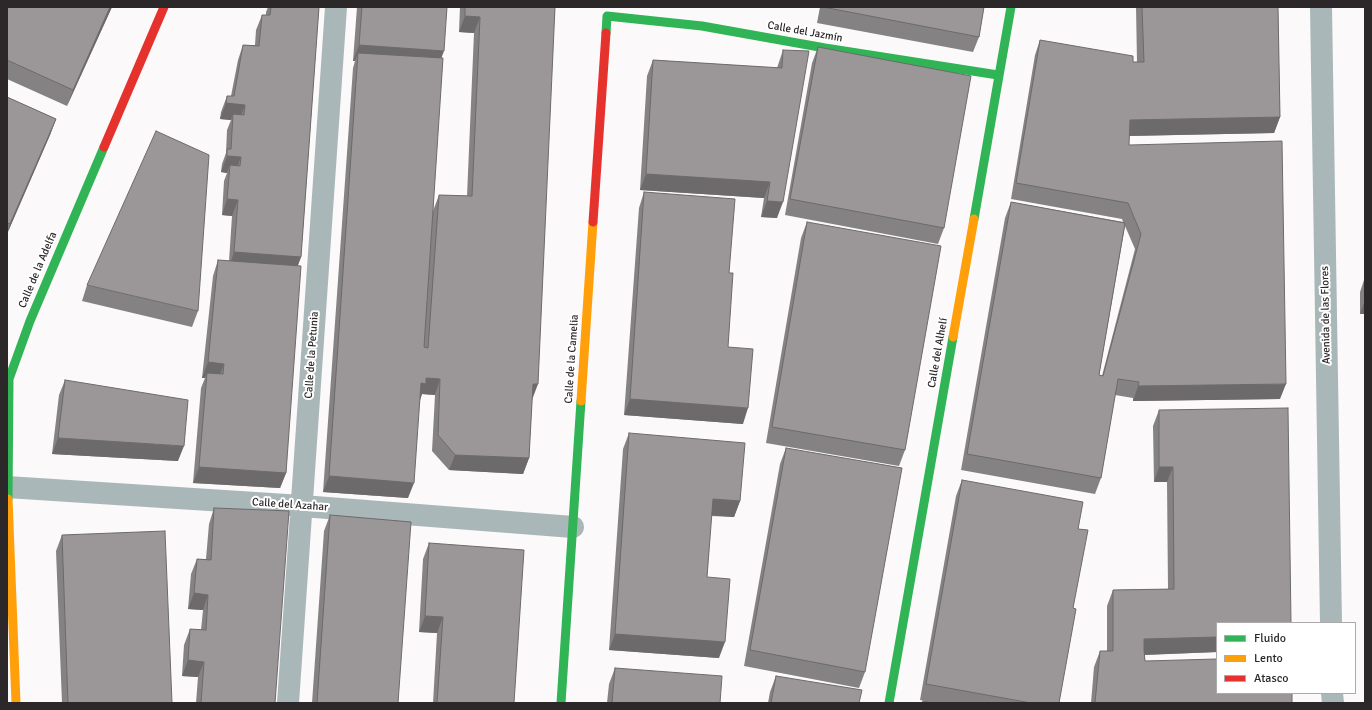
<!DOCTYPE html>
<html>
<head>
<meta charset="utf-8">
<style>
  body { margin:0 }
  #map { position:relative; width:1372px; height:710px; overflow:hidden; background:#fcf9fa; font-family:Signika,sans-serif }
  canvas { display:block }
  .frame { position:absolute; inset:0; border:8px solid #2c2728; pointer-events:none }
  .legend { position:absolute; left:1216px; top:622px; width:140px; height:72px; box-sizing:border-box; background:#fff; border:1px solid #aba9a9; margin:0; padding:5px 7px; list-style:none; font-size:12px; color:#2c2728 }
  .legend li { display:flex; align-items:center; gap:8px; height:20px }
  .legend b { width:20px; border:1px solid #aba9a9 }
</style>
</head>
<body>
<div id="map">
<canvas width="1372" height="710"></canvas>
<div class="frame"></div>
<ul class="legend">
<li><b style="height:5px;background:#30b455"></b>Fluido</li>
<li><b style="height:5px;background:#ff9f0a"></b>Lento</li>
<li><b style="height:5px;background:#e5322d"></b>Atasco</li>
</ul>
</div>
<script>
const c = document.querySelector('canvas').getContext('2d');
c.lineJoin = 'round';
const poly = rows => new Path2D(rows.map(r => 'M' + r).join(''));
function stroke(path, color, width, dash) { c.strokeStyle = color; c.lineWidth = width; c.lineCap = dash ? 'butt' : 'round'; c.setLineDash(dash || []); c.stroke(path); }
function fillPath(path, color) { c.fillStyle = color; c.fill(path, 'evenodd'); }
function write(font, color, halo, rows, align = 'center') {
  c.font = font + ' Signika,sans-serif'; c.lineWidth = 4; c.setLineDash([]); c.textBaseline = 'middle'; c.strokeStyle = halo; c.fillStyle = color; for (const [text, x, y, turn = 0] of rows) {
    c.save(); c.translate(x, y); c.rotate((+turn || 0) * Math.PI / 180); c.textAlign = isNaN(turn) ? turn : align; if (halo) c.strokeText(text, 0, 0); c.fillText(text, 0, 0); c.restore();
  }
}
const street = poly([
  [1321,7,1331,623],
  [7,487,302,506,573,527],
  [1332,693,1333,703],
  [288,703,336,7]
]);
const fast = poly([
  [606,33,607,16,702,26,825,48,998,75],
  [974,219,1011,7],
  [8,499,9,379,30,321,104,147],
  [561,703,581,401],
  [889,703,953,337]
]);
const slow = poly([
  [953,337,974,219],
  [581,401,593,222],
  [8,499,16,703]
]);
const jam = poly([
  [104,147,164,7],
  [593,222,606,33]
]);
const wall = poly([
  [7,7,112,7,67,106,7,79],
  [268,7,319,7,301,257,298,265,286,473,280,488,193,483,201,388,205,378,202,378,213,276,218,260,229,261,232,216,222,215,224,181,227,173,221,172,222,164,226,153,227,130,231,120,220,119,221,112,227,96,231,96,238,60,243,45,255,45,256,30,262,15,266,15,266,12],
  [357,7,447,7,441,58,433,211,439,195,467,196,474,33,459,32,460,7,555,7,532,400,529,458,523,474,449,470,432,451,435,395,422,394,420,400,408,498,323,492,353,68,355,61,353,61],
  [820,7,984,7,979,37,973,52,817,23],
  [1136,7,1278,7,1280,117,1274,133,1129,136,1129,145,1280,399,1133,401,1133,398,1115,395,1101,478,1095,494,961,470,1005,218,1011,202,1123,222,1122,219,1011,199,1035,55,1040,40,1133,62,1137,62],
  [1125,226,1135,249,1102,376,1099,375],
  [818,47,944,228,938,244,785,215,812,63],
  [783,50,777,218,761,217,764,198,640,190,647,76,653,60,777,68],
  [7,97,56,119,50,135,7,234],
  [644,192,729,273,728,347,743,424,624,415,639,208],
  [807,222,905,450,899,466,766,443,801,238],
  [1365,277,1365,314,1360,314,1360,292],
  [87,285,198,311,192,327,82,301],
  [65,380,178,461,52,454,59,395],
  [1159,410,1217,623,1217,652,1145,655,1145,661,1292,703,1091,703,1094,667,1100,651,1107,651,1107,606,1113,590,1168,589,1167,482,1154,482,1153,426],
  [629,433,740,501,734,517,711,516,707,577,719,658,609,650,623,449],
  [786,448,865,672,859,688,744,666,780,464],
  [962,480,1078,529,1073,608,1059,703,935,703,920,700,956,496],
  [214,508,275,703,196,703,198,677,182,676,184,645,190,629,201,630,203,610,188,609,191,574,197,559,206,559,209,524],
  [330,515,398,703,312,703,324,531],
  [62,535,172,703,62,703,56,551],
  [429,543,514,703,433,703,437,633,419,632,423,559],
  [615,668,720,703,607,703,609,684],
  [776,676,859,703,768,703,770,692]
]);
const shadedWall = poly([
  [110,7,112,7,67,106,73,90],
  [465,16,480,17,474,33,459,32],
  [359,45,444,51,438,67,358,53,355,61,353,61],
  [226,103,245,105,239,121,233,114,231,120,220,119],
  [1280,117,1274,133,1125,136,1130,120],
  [56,119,50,135,7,234,10,224],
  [227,156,241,157,235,173,230,165,227,173,221,172],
  [646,174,770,182,764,198,640,190],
  [227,199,238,200,232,216,222,215],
  [767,201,783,202,777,218,761,217],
  [234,252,301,257,295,273,229,268],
  [1365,300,1365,314,1360,314],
  [208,362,224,364,218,380,207,373,205,378,202,378],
  [426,378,440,379,435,395,422,394,420,400,421,383],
  [533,384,538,384,532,400,527,400],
  [1286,384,1280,399,1133,401,1138,386],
  [630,399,748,408,743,424,624,415],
  [58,438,184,446,178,461,52,454],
  [455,455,529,458,523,474,449,470],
  [199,467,286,473,280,488,193,483],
  [1159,467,1173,467,1167,482,1154,482],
  [329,476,414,483,408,498,323,492],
  [713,499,740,501,734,517,707,515],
  [194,593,208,595,203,610,188,609],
  [425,616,443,617,437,633,419,632],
  [615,634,725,642,719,658,609,650],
  [1217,637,1217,652,1139,655,1144,639],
  [188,660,204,662,198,677,182,676]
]);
const building = poly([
  [7,7,110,7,73,90,7,60,7,7],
  [271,7,319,7,301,257,234,252,238,200,227,199,230,165,240,166,241,157,227,156,227,149,231,149,233,114,244,115,245,105,226,103,227,96,234,96,243,45,259,46,262,15,270,15,271,7],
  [362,7,447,7,444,51,359,45,362,7],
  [465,7,555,7,538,384,533,384,529,458,455,455,438,435,440,379,426,378,426,384,421,383,414,483,329,476,358,53,443,58,424,347,428,348,439,195,472,196,480,17,465,16,465,7],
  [823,7,984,7,979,37,823,7],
  [1142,7,1278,7,1280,117,1130,120,1129,145,1282,141,1286,384,1138,386,1139,382,1118,379,1101,478,967,454,1011,202,1125,223,1099,375,1103,376,1141,234,1128,203,1016,183,1040,40,1133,56,1133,62,1144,62,1142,7],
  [818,47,971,76,944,228,790,199,818,47],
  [783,50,809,51,783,202,767,201,770,182,646,174,653,60,782,68,783,50],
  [7,97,56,119,10,224,7,223,7,97],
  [156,131,209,155,198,311,87,285,156,131],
  [644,192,735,199,729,273,733,273,728,347,753,349,748,408,630,399,644,192],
  [807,222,941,246,905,450,772,427,807,222],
  [218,260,301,266,286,473,199,467,207,373,223,374,224,364,208,362,218,260],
  [65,380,188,400,184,446,58,438,65,380],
  [1288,408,1291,623,1217,623,1217,637,1144,639,1144,650,1145,661,1217,659,1217,693,1292,693,1292,703,1095,703,1100,651,1113,651,1113,590,1174,589,1173,467,1159,467,1159,410,1288,408],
  [629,433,745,443,740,501,713,499,707,577,730,579,725,642,615,634,629,433],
  [786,448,902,468,865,672,750,650,786,448],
  [962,480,1083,502,1078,529,1088,530,1073,608,1076,609,1059,703,1031,703,926,684,962,480],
  [214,508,289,511,275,703,201,703,204,662,188,660,190,629,206,630,208,595,194,593,197,559,211,560,214,508],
  [330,515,411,522,398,703,317,703,330,515],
  [165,531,172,703,68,703,62,535,165,531],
  [429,543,524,550,514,703,437,703,443,617,425,616,429,543],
  [615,668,722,676,720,703,612,703,615,668],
  [776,676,862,690,859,703,771,703,776,676],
  [923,701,935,703,922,703,923,701]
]);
const streetNames = [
  ["Calle del Jazmín",805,32,10],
  ["Calle de la Adelfa",38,270,-67],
  ["Avenida de las Flores",1326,315,-91],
  ["Calle del Alhelí",938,353,-80],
  ["Calle de la Petunia",312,355,-86],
  ["Calle de la Camelia",572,359,-86],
  ["Calle del Azahar",290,505,4]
];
stroke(street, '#a9b7b9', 22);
stroke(fast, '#30b455', 9);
stroke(slow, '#ff9f0a', 9);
stroke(jam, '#e5322d', 9);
fillPath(wall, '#858284');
fillPath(shadedWall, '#6c6a6b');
fillPath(building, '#9b9799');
stroke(building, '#6c6a6b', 1);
write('11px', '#2c2728', '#fff', streetNames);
</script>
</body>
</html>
